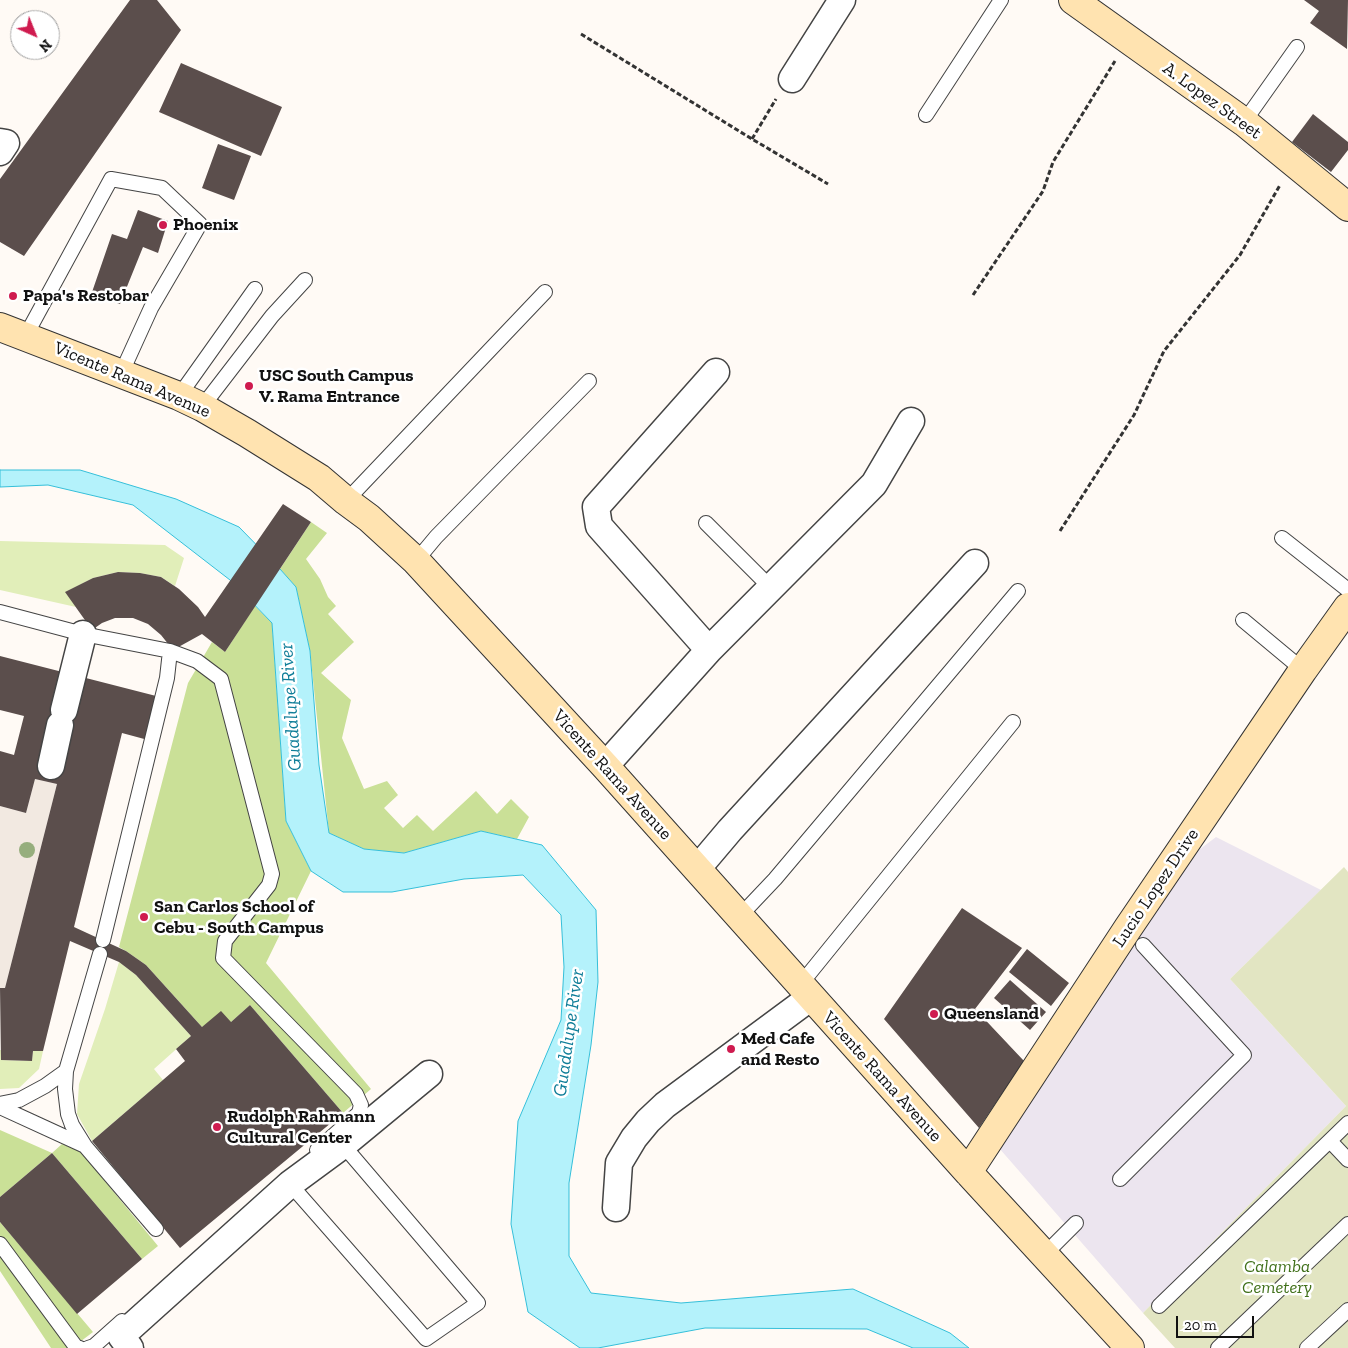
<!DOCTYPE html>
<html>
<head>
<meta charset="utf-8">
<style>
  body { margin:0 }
  #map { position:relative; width:1348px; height:1348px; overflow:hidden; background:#fffaf5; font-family:"Zilla Slab",serif }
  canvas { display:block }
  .north { position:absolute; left:10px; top:10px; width:50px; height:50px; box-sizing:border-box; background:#fff; border:1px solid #a0a0a0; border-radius:50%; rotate:136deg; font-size:14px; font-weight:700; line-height:20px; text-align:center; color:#111 }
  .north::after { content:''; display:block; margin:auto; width:18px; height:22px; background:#cf1b4f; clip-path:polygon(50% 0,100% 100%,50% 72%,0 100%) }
  .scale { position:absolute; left:1176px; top:1316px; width:78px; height:22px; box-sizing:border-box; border:2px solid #111; border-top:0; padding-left:6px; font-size:15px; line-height:18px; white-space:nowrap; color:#111; -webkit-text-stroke:4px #fff; paint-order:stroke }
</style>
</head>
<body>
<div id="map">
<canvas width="1348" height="1348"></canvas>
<div class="north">N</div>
<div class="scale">20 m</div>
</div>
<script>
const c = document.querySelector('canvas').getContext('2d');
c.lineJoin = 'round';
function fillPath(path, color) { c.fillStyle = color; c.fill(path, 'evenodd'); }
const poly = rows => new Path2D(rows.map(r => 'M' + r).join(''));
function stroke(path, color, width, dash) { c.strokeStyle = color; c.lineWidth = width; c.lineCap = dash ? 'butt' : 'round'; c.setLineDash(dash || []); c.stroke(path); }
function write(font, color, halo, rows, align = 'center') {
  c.font = font + ' "Zilla Slab",serif'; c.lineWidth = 5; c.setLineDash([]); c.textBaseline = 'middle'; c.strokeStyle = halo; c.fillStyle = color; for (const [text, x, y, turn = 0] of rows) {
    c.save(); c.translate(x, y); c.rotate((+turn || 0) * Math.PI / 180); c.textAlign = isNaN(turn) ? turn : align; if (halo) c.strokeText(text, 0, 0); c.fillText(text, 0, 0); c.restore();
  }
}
const industrial = poly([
  [1216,837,1321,890,1230,979,1346,1106,1143,1313,999,1148,1191,856]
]);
const green = poly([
  [0,541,165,545,184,558,175,586,161,577,140,573,118,572,93,578,66,592,76,607,0,590],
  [119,962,136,975,191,1036,154,1069,163,1080,92,1141,77,1114,79,1084,105,1009],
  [0,1050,2,1050,1,1060,32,1061,33,1051,43,1051,39,1069,19,1088,0,1089]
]);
const forest = poly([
  [311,522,327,533,306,559,320,579,328,597,336,606,328,614,354,642,321,673,351,700,342,738,364,789,387,781,398,795,384,808,403,828,417,815,433,831,476,791,497,814,511,799,529,817,517,839,481,831,404,853,364,849,329,833,310,651,296,587,280,569],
  [255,606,272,623,286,821,311,871,266,963,371,1089,343,1113,250,1005,231,1022,202,1027,146,965,126,951,119,947,188,683,212,642,225,652],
  [0,1130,52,1153,62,1144,81,1152,158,1246,142,1259,52,1153,0,1197],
  [0,1222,93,1332,72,1348,51,1348,0,1271]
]);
const cemetery = poly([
  [1344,867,1348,872,1348,1348,1175,1348,1143,1313,1346,1106,1230,979]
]);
const plaza = poly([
  [35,779,57,784,5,988,0,988,0,806,26,813]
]);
const water = poly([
  [0,470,80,470,176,499,239,527,280,569,296,587,310,651,319,765,329,833,364,849,404,853,481,831,542,845,596,910,598,982,591,1045,569,1183,569,1256,591,1293,681,1303,853,1289,950,1333,969,1348,913,1348,867,1329,705,1328,598,1348,580,1348,528,1312,511,1224,518,1121,561,1020,564,967,561,915,523,875,464,879,392,892,343,892,311,871,286,821,272,623,244,594,230,580,133,505,48,485,0,487,0,470]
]);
const building = poly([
  [130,0,157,0,181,30,24,256,0,242,0,179],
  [1304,0,1348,0,1347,49,1310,23,1319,11],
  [181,63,282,107,261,156,159,112],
  [1313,114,1348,142,1348,150,1331,172,1292,142],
  [218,144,251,156,234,200,202,188],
  [138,210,168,221,158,253,143,247,120,304,91,295,112,234,127,239],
  [283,504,311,522,225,652,202,634,173,650,161,635,148,624,133,618,115,618,102,623,92,630,65,592,93,578,118,572,140,573,161,577,179,589,198,607,205,617],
  [0,656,160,697,148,740,122,733,74,927,126,951,146,965,202,1027,221,1011,231,1022,250,1005,343,1113,180,1248,92,1141,185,1061,176,1049,191,1036,136,975,119,962,70,941,43,1051,33,1051,32,1061,1,1060,0,988,5,988,57,784,35,779,26,813,0,806,0,751,14,755,24,716,0,710],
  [962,908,1022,948,975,1009,1024,1061,979,1128,884,1019],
  [1027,949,1069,983,1051,1006,1009,972],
  [1010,980,1046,1012,1030,1030,994,998],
  [52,1153,142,1259,77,1314,0,1222,0,1197]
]);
const path = poly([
  [581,34,752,139,828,184],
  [752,139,776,99],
  [973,295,1043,191,1053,162,1115,61],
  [1060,531,1134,415,1164,351,1240,255,1280,185]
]);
const lane = poly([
  [926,115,1001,0],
  [1244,122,1297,47],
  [25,337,111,179,162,188,200,224,151,308,121,374],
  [179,396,255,289],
  [202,407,272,316,305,280],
  [346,501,545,292],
  [706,523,771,588],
  [1282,538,1348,590],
  [416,561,436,537,589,381],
  [0,612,83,634,170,651,197,661,221,679,272,874,269,885,225,941,223,958,356,1094,361,1105,359,1113,317,1150],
  [1243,620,1303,670],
  [739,917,775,879,1018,591],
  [103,940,167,678,170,651],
  [100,954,66,1071,65,1089,68,1114,72,1125,85,1146,156,1229],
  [800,985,1013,722],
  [0,1104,19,1100,45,1086,66,1071],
  [0,1107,85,1146],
  [1330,1141,1348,1160],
  [1120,1179,1244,1055,1143,945],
  [290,1184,426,1339,478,1303,343,1145],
  [0,1244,76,1347,80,1348],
  [1044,1255,1076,1223],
  [1159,1306,1348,1123],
  [88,1348,94,1346,122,1321],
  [1218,1348,1348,1224],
  [1307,1348,1348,1310]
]);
const street = poly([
  [792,79,842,0],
  [0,142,6,143,0,152],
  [709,650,599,526,596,507,716,372],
  [64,710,83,634],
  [51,766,60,725],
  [605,766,709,650,874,484,911,421],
  [697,869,730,830,975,563],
  [616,1208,619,1163,634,1138,648,1121,665,1105,811,997],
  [130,1348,121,1336,290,1184,343,1145,429,1074]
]);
const secondary = poly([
  [1073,0,1244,122,1348,207],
  [0,327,179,396,202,407,247,433,319,478,346,501,369,518,416,561,605,766,968,1172,1130,1348],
  [968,1172,1128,928,1303,670,1348,607]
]);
const trees = [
  [27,850]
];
const markers = [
  [163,225,5,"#cf1b4f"],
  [13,296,5,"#cf1b4f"],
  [249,386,5,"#cf1b4f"],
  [144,917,5,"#cf1b4f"],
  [934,1014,5,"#cf1b4f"],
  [731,1049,5,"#cf1b4f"],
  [217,1127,5,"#cf1b4f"]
];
const streetNames = [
  ["A. Lopez Street",1212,101,36],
  ["Vicente Rama Avenue",132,380,23],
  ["Vicente Rama Avenue",612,775,48],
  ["Lucio Lopez Drive",1156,888,-56],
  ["Vicente Rama Avenue",882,1077,48]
];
const poiNames = [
  ["Phoenix",173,225],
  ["Papa's Restobar",23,296],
  ["USC South Campus",259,376],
  ["V. Rama Entrance",259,397],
  ["San Carlos School of",154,907],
  ["Cebu - South Campus",154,928],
  ["Queensland",944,1014],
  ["Med Cafe",741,1039],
  ["and Resto",741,1060],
  ["Rudolph Rahmann",227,1117],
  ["Cultural Center",227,1138]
];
const parkNames = [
  ["Calamba",1277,1267],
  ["Cemetery",1277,1288]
];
const waterNames = [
  ["Guadalupe River",291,707,-94],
  ["Guadalupe River",569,1033,-82]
];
fillPath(industrial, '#ece5ef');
fillPath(green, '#e1eeb9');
fillPath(forest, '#cae097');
fillPath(cemetery, '#e2e5c2');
fillPath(plaza, '#f2e9e1');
fillPath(water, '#b4f2fb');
stroke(water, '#35bfd9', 1);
fillPath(building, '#5b4e4c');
stroke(lane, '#444', 16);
stroke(street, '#444', 29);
stroke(secondary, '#333', 30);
stroke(path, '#333', 3, [5, 2.5]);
stroke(lane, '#fff', 14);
stroke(street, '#fff', 26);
stroke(secondary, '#ffe3b0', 28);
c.fillStyle = '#96ae7d';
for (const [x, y] of trees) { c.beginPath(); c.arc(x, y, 8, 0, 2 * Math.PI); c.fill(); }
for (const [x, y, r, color] of markers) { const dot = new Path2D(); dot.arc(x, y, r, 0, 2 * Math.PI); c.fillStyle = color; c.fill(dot); stroke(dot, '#fff', 2); }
write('18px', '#111', '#fff', streetNames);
write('bold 18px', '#111', '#fff', poiNames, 'left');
write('italic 18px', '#40701a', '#fff', parkNames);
write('italic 19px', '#0e7d98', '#fff', waterNames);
</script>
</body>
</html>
